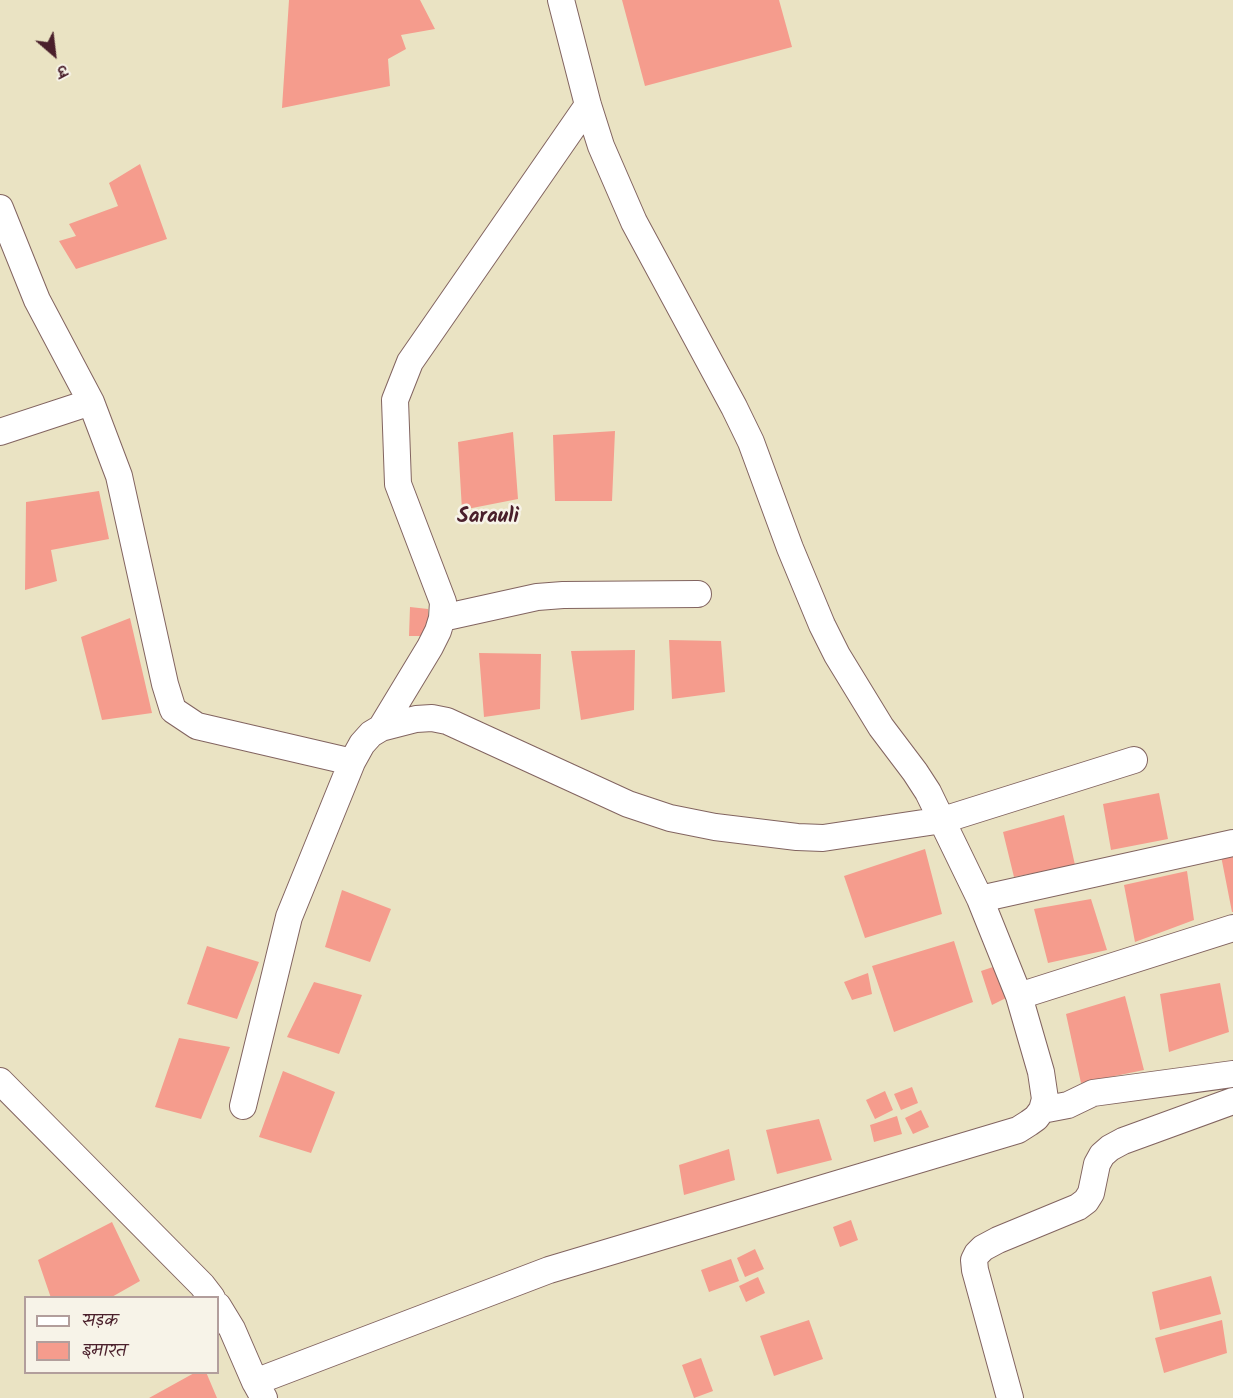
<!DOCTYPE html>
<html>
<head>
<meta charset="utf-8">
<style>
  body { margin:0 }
  #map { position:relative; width:1233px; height:1398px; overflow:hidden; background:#eae3c3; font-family:Kalam,"Playpen Sans Deva",sans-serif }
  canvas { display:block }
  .legend { position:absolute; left:24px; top:1296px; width:195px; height:78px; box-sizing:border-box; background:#f7f3e8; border:2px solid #b29e9c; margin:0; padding:8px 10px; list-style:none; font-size:18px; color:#4a1f2b }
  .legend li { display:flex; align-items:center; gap:12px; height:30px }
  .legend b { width:30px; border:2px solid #b29e9c }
  .north { position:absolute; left:24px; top:24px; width:60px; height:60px; -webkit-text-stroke:4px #f7f3e8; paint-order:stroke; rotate:152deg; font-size:16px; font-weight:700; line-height:24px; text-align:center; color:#4a1f2b }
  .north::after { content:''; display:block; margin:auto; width:21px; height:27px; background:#4a1f2b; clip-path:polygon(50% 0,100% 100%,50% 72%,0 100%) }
</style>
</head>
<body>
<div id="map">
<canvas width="1233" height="1398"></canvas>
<ul class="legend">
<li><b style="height:8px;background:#fff"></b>सड़क</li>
<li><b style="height:16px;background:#f59c8d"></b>इमारत</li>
</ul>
<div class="north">उ</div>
</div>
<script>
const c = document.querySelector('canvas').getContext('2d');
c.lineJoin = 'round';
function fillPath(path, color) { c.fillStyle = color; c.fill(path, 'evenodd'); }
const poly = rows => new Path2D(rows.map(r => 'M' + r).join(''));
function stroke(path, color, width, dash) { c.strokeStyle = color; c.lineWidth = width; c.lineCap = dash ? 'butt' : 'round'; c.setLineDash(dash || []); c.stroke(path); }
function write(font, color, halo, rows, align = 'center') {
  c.font = font + ' Kalam,sans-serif'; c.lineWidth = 5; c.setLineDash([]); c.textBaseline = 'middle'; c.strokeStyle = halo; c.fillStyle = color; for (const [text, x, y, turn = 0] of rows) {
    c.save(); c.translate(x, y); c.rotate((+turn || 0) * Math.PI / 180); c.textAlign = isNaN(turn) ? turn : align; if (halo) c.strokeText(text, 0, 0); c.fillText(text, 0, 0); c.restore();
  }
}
const building = poly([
  [289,0,420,0,435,29,401,35,406,49,388,59,390,86,282,108],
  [622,0,779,0,792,47,645,86],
  [140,164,167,239,76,269,59,241,76,236,69,224,118,206,109,183],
  [615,431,612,501,555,501,553,435],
  [513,432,518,499,462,510,458,442],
  [99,491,109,539,51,550,57,581,25,590,26,502],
  [410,607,428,609,428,636,409,636],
  [130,618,152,713,102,720,81,637],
  [669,640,721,641,725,692,672,699],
  [635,650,634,710,581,720,571,651],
  [479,653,541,654,540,709,484,717],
  [1159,793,1168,839,1111,850,1103,804],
  [1064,815,1075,865,1014,877,1003,832],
  [925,849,942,914,865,938,844,876],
  [1233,854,1233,912,1232,912,1221,856],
  [1187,871,1194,920,1135,942,1124,885],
  [342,890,391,909,370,962,325,947],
  [1091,899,1107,950,1048,963,1034,909],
  [954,941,973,1002,894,1032,872,966],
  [207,946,259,962,237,1019,187,1004],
  [996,966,1008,997,992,1005,981,971],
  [868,973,872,994,852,1000,844,982],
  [314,982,362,995,339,1054,287,1037],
  [1220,983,1229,1032,1169,1052,1160,994],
  [1125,996,1144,1070,1081,1083,1066,1014],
  [179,1038,230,1047,201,1119,155,1107],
  [283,1071,335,1092,311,1153,259,1137],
  [912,1087,918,1103,901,1110,894,1094],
  [885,1091,893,1110,875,1119,866,1100],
  [921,1110,929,1127,913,1134,905,1118],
  [897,1116,902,1134,874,1142,870,1125],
  [819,1119,832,1160,777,1174,766,1130],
  [729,1149,735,1180,684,1195,679,1165],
  [851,1220,858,1240,840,1247,833,1227],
  [112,1222,140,1281,110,1298,51,1298,38,1260],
  [755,1249,764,1269,745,1277,737,1258],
  [731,1259,739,1281,709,1292,701,1270],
  [1211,1276,1221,1314,1160,1330,1152,1292],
  [758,1277,765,1293,746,1302,739,1286],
  [809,1320,823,1359,774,1376,760,1336],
  [1222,1320,1227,1353,1164,1373,1155,1338],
  [701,1358,713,1391,694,1398,682,1365],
  [196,1372,206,1372,217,1398,149,1398]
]);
const minor = poly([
  [0,208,37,300,91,402,119,476,165,684,173,710,197,726,352,762],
  [0,432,91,402],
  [442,618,537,597,563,595,698,594],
  [381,728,430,647,438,631,442,618,443,602,398,484,395,400,410,362,588,105],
  [980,899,1233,843],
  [1019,996,1233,928],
  [0,1081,202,1285,212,1298],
  [243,1106,289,917,352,762,362,744,371,734,381,728,416,719,432,718,447,721,628,804,670,818,715,827,797,837,823,838,943,820,1134,760],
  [1042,1110,1068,1105,1093,1093,1233,1074],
  [218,1306,232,1329,255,1382,264,1398],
  [255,1382,549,1270,1018,1130,1029,1123,1036,1118,1042,1110,1045,1099,1041,1072,1019,996,980,899,928,792,915,772,881,727,837,655,822,625,790,548,751,442,734,407,634,222,601,146,588,105,561,0],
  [1010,1398,975,1270,974,1260,977,1254,983,1248,998,1240,1078,1207,1086,1201,1091,1193,1097,1164,1102,1155,1110,1148,1123,1141,1233,1101]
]);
const quarterNames = [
  ["Sarauli",488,518]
];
fillPath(building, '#f59c8d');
stroke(minor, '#826460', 28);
stroke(minor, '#fff', 26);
write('bold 21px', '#4a1f2b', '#f7f3e8', quarterNames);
</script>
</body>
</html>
